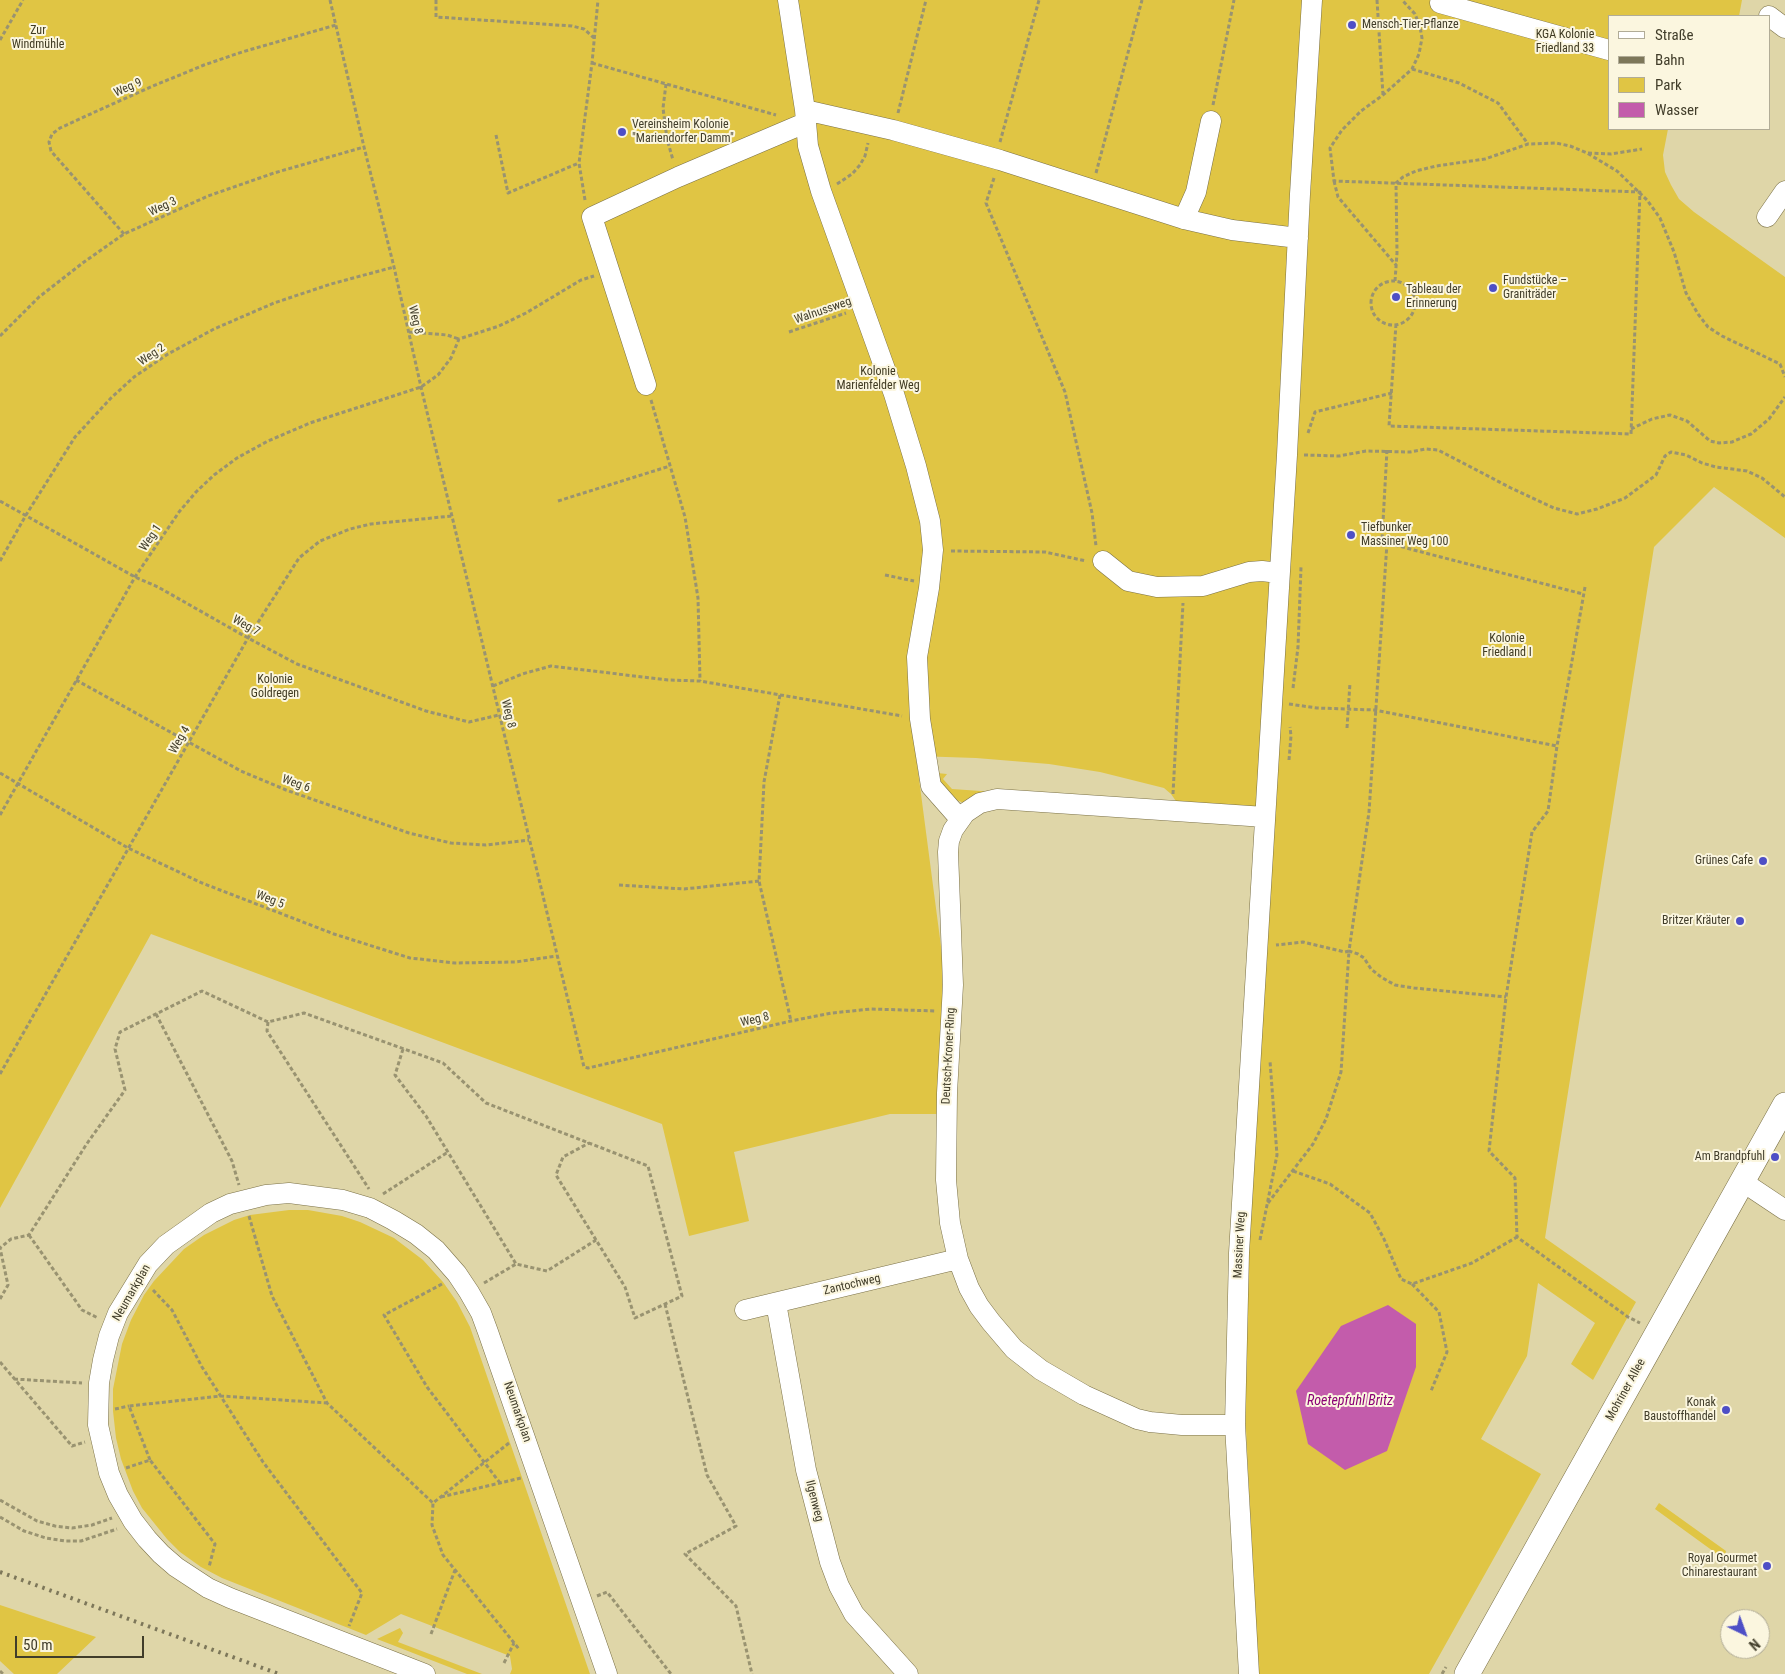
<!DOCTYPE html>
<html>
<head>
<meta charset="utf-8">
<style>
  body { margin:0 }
  #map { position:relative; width:1785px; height:1674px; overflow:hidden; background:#dfd6a8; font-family:"Roboto Condensed",sans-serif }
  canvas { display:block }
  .legend { position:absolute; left:1608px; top:15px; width:162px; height:115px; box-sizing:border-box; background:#fbf6df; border:1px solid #b1ac97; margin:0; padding:6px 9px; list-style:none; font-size:15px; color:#413d2a }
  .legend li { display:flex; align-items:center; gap:10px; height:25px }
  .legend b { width:25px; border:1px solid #b1ac97 }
  .north { position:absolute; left:1720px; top:1609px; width:50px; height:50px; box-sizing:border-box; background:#fbf6df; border:1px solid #b1ac97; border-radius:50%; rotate:138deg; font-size:14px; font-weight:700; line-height:20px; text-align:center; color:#413d2a }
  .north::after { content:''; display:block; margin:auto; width:18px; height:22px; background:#4e4fc6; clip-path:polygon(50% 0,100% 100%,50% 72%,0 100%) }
  .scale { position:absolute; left:15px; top:1636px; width:129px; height:22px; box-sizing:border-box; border:2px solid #413d2a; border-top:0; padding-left:6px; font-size:15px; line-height:18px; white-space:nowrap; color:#413d2a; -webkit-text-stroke:4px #fbf6df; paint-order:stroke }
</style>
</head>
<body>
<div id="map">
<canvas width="1785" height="1674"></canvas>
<ul class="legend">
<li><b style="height:6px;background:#fff"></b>Straße</li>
<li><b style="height:6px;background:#7d775a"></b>Bahn</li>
<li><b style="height:14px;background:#e0c544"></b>Park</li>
<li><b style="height:14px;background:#c35cab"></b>Wasser</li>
</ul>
<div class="north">N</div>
<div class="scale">50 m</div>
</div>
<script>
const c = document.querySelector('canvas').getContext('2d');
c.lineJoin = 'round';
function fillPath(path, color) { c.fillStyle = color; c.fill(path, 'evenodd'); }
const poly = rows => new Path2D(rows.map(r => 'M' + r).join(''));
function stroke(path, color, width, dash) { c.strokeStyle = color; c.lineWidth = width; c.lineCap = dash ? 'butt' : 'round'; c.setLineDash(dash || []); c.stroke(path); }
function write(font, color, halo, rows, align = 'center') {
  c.font = font + ' "Roboto Condensed",sans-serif'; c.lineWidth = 4; c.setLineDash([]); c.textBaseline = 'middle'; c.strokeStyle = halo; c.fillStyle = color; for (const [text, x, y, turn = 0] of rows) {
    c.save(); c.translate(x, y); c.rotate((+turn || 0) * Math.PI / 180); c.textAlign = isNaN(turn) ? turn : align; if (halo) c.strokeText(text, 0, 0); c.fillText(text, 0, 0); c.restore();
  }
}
const green = poly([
  [0,0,1742,0,1739,16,1609,16,1609,129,1668,129,1663,155,1665,172,1671,185,1679,199,1694,212,1785,277,1785,538,1714,487,1654,547,1545,1238,1636,1302,1593,1380,1571,1364,1595,1323,1538,1283,1527,1356,1481,1439,1541,1474,1429,1674,1258,1674,1244,1388,1249,1260,1245,1260,1272,812,1178,804,1171,794,1164,788,1100,772,1049,764,976,758,916,756,942,954,942,1016,937,1114,890,1114,734,1152,749,1221,689,1236,662,1124,151,934,0,1208],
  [937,773,947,774,943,779,952,789,995,792,966,804,945,795],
  [289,1210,308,1210,342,1216,360,1222,394,1238,423,1260,443,1282,457,1302,470,1327,590,1674,510,1674,512,1669,510,1656,401,1614,366,1635,222,1578,201,1567,180,1552,167,1539,142,1508,133,1491,121,1459,116,1438,113,1411,113,1389,122,1344,131,1320,144,1295,154,1281,184,1249,204,1235,234,1220,250,1215],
  [1659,1503,1726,1551,1724,1559,1655,1509],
  [0,1605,96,1637,57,1674,14,1674,0,1661],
  [400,1628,403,1633,398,1642,482,1674,467,1674,377,1639]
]);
const water = poly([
  [1388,1305,1416,1324,1416,1367,1387,1451,1345,1470,1308,1444,1296,1391,1341,1326]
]);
const path = poly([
  [330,0,364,147,394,267,421,387,584,1067,588,1068,791,1021,832,1013,871,1009,936,1011],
  [436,0,436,17,572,26,584,29,594,38],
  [1377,0,1383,95],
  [0,40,23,0],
  [592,63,776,115],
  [1412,69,1459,83,1498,103,1528,144],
  [666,84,663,108,667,139,673,160],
  [1213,105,1234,0],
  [898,113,926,0],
  [496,135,508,193,579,163],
  [1000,142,1039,0],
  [1588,153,1611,154,1642,149],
  [1096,173,1142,0],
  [994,178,986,203,1065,392,1092,513,1096,546],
  [1334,181,1338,197,1396,265],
  [837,184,852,174,860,165,865,156,868,143],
  [585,200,579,163,592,63,598,0],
  [124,234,51,151,49,142,52,134,60,128,97,111,153,86,204,65,242,52,336,25],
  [1395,281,1397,253,1396,183,1403,177,1416,171,1436,166,1485,159,1528,144,1556,143,1570,146,1587,153,1617,171,1647,200,1660,218,1674,252,1686,293,1698,314,1708,327,1722,336,1780,364,1785,377],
  '1371 303a22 22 0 1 1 44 0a22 22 0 1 1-44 0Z',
  [1396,324,1389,426,1631,434,1640,192,1334,181,1330,148,1342,130,1361,111,1383,95,1412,69,1419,54,1422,38,1420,27,1415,14,1402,0],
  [409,332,447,335,459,339],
  [789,332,846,313],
  [0,336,39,297,84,262,124,234,208,196,274,173,364,147],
  [651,400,685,517,692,560,698,598,700,681],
  [1631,429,1652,419,1670,415,1687,421,1710,441,1719,443,1732,442,1751,434,1769,419,1785,397],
  [1308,433,1315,412,1392,393],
  [1387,450,1382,540,1387,543,1583,594],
  [1304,455,1339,456,1366,451,1410,452,1426,449,1438,450,1511,488,1554,508,1577,514,1597,509,1625,498,1656,475,1665,456,1671,452,1686,455,1702,463,1716,467,1747,471,1762,478,1785,497],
  [0,501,135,577,158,587,248,638,297,664,426,711,469,722,499,715],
  [558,501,670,466],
  [1387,543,1369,812,1349,951,1358,954,1364,958,1371,969,1381,977,1395,985,1414,988,1506,997],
  [951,551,1045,552,1086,561],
  [0,561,26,515,75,437,111,398,134,377,168,354,214,329,274,303,331,284,394,267],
  [885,575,914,581],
  [1585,587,1557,746,1548,811,1532,832,1506,997,1489,1151,1515,1178,1517,1237,1628,1317,1640,1323],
  [76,680,241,771,286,790,409,833,451,843,486,845,529,840],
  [493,686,522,674,551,666,668,680,700,681,902,716],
  [1293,688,1298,647,1301,567],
  [780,695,764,782,759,881,791,1021],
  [1289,704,1317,708,1375,710,1557,746],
  [1347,728,1350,683],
  [1289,760,1291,736,1290,727],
  [0,773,128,848,202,883,334,934,410,958,455,963,515,962,557,956],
  [1173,794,1183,603],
  [0,815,135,577,179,512,196,492,214,475,237,458,268,441,310,423,421,387,438,375,451,358,459,339,499,326,526,313,581,280,594,276],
  [619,885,684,889,759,881],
  [156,1014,232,1161,239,1185],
  [268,1022,267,1031,369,1189],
  [403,1049,395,1075,426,1116,516,1264,547,1271,596,1240],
  [0,1074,248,638,299,558,320,541,350,529,371,524,452,516],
  [1293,1171,1330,1184,1370,1213,1384,1239,1401,1279,1412,1284,1472,1263,1517,1237],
  [383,1194,448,1152],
  [1268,1203,1313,1144,1326,1119,1341,1072,1349,951,1345,952,1303,942,1276,945],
  [249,1216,272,1296,327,1403,433,1503],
  [29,1235,82,1310,98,1318],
  [1260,1240,1277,1155,1270,1061],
  [484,1283,516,1264],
  [442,1284,384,1315,427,1387,500,1483],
  [1412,1284,1439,1312,1447,1352,1431,1391],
  [153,1290,172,1310,202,1367,263,1462,362,1593,349,1626],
  [0,1299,8,1285,0,1248,11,1239,29,1235,86,1145,125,1090,115,1049,120,1032,202,991,268,1022,304,1013,443,1063,486,1103,648,1166,682,1296,635,1318,625,1287,556,1175,563,1157,589,1143],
  [665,1304,707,1475,736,1526,685,1554,736,1606,752,1674],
  [0,1362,72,1446,85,1442],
  [14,1379,82,1383],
  [115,1409,129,1406],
  [509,1443,433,1503,432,1525,443,1555,519,1649],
  [150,1460,129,1406,221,1396,327,1403],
  [126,1468,150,1460,215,1544,209,1567],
  [441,1497,521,1478],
  [0,1500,37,1521,55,1526,72,1528,92,1525,112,1518],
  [0,1517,24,1531,46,1538,65,1541,81,1541,117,1529],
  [597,1596,607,1592,671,1674],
  [431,1634,455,1570],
  [504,1663,514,1643],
  [0,1671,3,1674],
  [1442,1674,1446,1667]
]);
const minor = poly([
  [788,0,805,110,808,146,821,191,894,394,916,466,930,521,933,550,929,588,917,657,920,719,931,786,960,819],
  [1440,3,1609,50],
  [1769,16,1785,28],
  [805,110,893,130,1000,160,1184,219,1232,230,1298,238],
  [1767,217,1785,191],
  [1184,219,1196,192,1211,121],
  [646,385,592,217,678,177,805,123],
  [1103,561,1128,581,1157,587,1203,586,1249,572,1262,571,1279,573],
  [1743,1182,1785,1210],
  [776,1303,806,1470,830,1562,839,1586,854,1614,908,1674],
  [745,1310,958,1259],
  [1235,1425,1182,1425,1150,1422,1137,1419,1084,1395,1041,1370,1014,1349,991,1322,979,1306,969,1288,958,1259,950,1223,946,1180,947,1093,953,985,948,852,949,841,953,830,965,813,980,803,997,799,1265,817],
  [425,1674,230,1598,208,1588,176,1567,161,1554,147,1539,133,1521,118,1495,109,1473,98,1425,99,1383,103,1360,109,1336,118,1313,148,1264,166,1245,211,1213,230,1204,266,1195,289,1193,343,1200,370,1208,393,1220,416,1234,436,1250,457,1274,469,1292,481,1313,488,1332,607,1674],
  [1249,1674,1235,1425,1239,1253,1287,455,1300,194,1312,0]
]);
const major = poly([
  [1467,1674,1785,1105]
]);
const rail = poly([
  [0,1572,279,1674]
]);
const markers = [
  [1352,25,5,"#4e4fc6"],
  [622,132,5,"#4e4fc6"],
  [1493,288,5,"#4e4fc6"],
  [1396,297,5,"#4e4fc6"],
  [1351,535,5,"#4e4fc6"],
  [1763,861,5,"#4e4fc6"],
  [1740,921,5,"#4e4fc6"],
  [1775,1157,5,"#4e4fc6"],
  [1726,1410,5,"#4e4fc6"],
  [1767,1566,5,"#4e4fc6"]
];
const poiNames = [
  ["Mensch-Tier-Pflanze",1362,25],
  ["Vereinsheim Kolonie",632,125],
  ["\"Mariendorfer Damm\"",632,139],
  ["Fundstücke –",1503,281],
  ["Graniträder",1503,295],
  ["Tableau der",1406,290],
  ["Erinnerung",1406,304],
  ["Tiefbunker",1361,528],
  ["Massiner Weg 100",1361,542],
  ["Grünes Cafe",1753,861,"right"],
  ["Britzer Kräuter",1730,921,"right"],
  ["Am Brandpfuhl",1765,1157,"right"],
  ["Konak",1716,1403,"right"],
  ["Baustoffhandel",1716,1417,"right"],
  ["Royal Gourmet",1757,1559,"right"],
  ["Chinarestaurant",1757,1573,"right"]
];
const parkNames = [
  ["Zur",38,31],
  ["Windmühle",38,45],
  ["KGA Kolonie",1565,35],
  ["Friedland 33",1565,49],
  ["Kolonie",878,372],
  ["Marienfelder Weg",878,386],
  ["Kolonie",1507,639],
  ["Friedland I",1507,653],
  ["Kolonie",275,680],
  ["Goldregen",275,694]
];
const streetNames = [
  ["Weg 9",128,88,-24],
  ["Weg 3",163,207,-25],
  ["Walnussweg",823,311,-19],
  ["Weg 8",415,320,77],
  ["Weg 2",152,355,-34],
  ["Weg 1",151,538,-56],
  ["Weg 7",246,626,29],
  ["Weg 8",508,714,77],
  ["Weg 4",180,740,-60],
  ["Weg 6",296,784,20],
  ["Weg 5",270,900,21],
  ["Weg 8",755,1020,-13],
  ["Deutsch-Kroner-Ring",949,1056,-87],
  ["Massiner Weg",1240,1245,-87],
  ["Zantochweg",852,1285,-13],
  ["Neumarkplan",132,1293,-60],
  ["Mohriner Allee",1626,1390,-61],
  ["Neumarkplan",517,1412,71],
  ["Ilgenweg",814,1501,76]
];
const waterNames = [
  ["Roetepfuhl Britz",1350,1401]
];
fillPath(green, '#e0c544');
fillPath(water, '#c35cab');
stroke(minor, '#7b7147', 21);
stroke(major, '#7b7147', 26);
stroke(path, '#999371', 3, [4, 2.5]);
stroke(minor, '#fff', 20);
stroke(major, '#fff', 25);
stroke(rail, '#7d775a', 4, [2.5, 5]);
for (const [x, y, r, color] of markers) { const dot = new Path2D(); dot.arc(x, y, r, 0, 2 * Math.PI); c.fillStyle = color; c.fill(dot); stroke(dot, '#fbf6df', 2); }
write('12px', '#413d2a', '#fbf6df', poiNames, 'left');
write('12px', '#3e3921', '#fbf6df', parkNames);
write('12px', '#413d2a', '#fbf6df', streetNames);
write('italic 14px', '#8b0076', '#fbf6df', waterNames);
</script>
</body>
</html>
